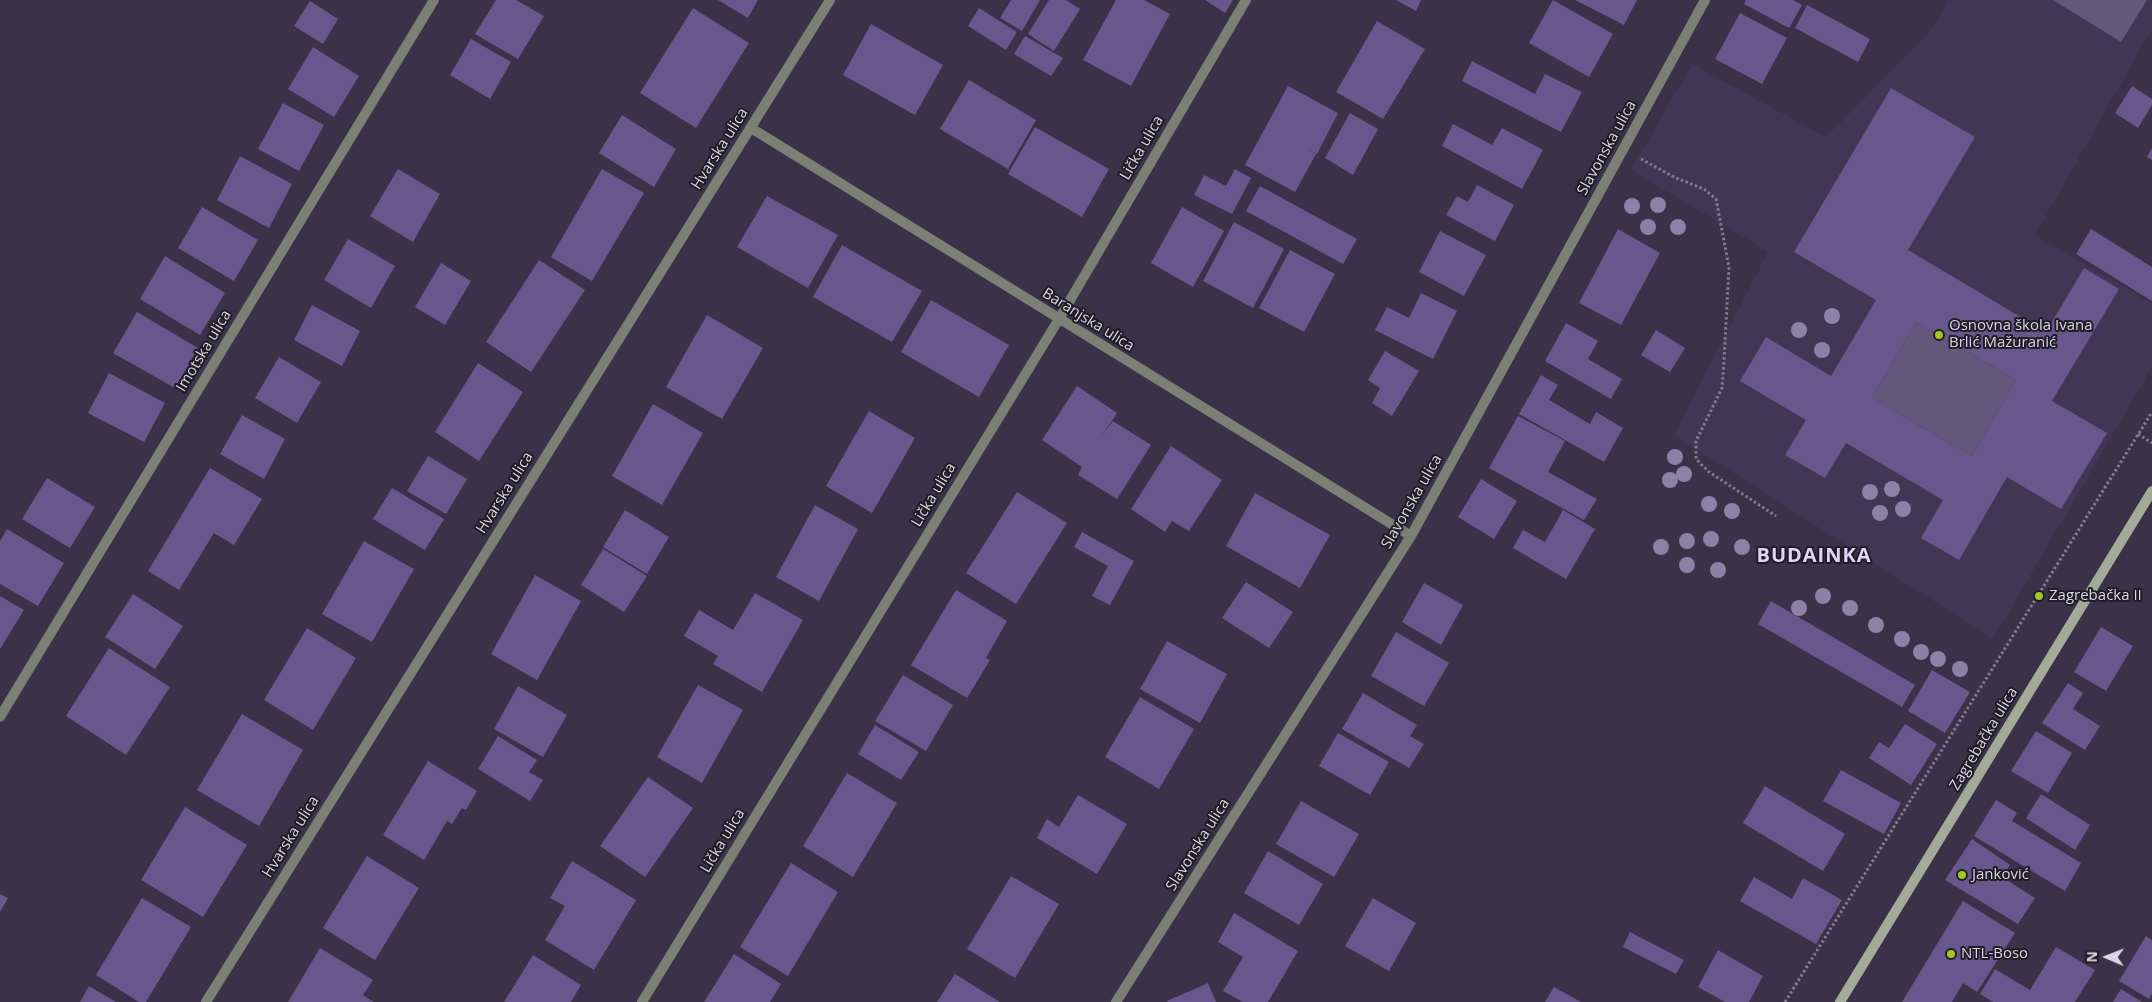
<!DOCTYPE html>
<html>
<head>
<meta charset="utf-8">
<style>
  body { margin:0 }
  #map { position:relative; width:2152px; height:1002px; overflow:hidden; background:#393249; font-family:"Open Sans",sans-serif }
  canvas { display:block }
  .north { position:absolute; left:2082px; top:932px; width:50px; height:50px; -webkit-text-stroke:4px #1f1c26; paint-order:stroke; rotate:271deg; font-size:14px; font-weight:700; line-height:20px; text-align:center; color:#dad7e5 }
  .north::after { content:''; display:block; margin:auto; width:18px; height:22px; background:#dad7e5; clip-path:polygon(50% 0,100% 100%,50% 72%,0 100%) }
</style>
</head>
<body>
<div id="map">
<canvas width="2152" height="1002"></canvas>
<div class="north">N</div>
</div>
<script>
const c = document.querySelector('canvas').getContext('2d');
c.lineJoin = 'round';
function fillPath(path, color) { c.fillStyle = color; c.fill(path, 'evenodd'); }
const poly = rows => new Path2D(rows.map(r => 'M' + r).join(''));
function stroke(path, color, width, dash) { c.strokeStyle = color; c.lineWidth = width; c.lineCap = dash ? 'butt' : 'round'; c.setLineDash(dash || []); c.stroke(path); }
function write(font, color, halo, rows, align = 'center') {
  c.font = font + ' "Open Sans",sans-serif'; c.lineWidth = 4; c.setLineDash([]); c.textBaseline = 'middle'; c.strokeStyle = halo; c.fillStyle = color; for (const [text, x, y, turn = 0] of rows) {
    c.save(); c.translate(x, y); c.rotate((+turn || 0) * Math.PI / 180); c.textAlign = isNaN(turn) ? turn : align; if (halo) c.strokeText(text, 0, 0); c.fillText(text, 0, 0); c.restore();
  }
}
const built = poly([
  [1949,0,2152,0,2152,29,2035,235,2152,303,2152,367,1993,639,1674,435,1768,252,1631,170,1692,64,1826,137,1931,31]
]);
const green = poly([
  [2053,0,2147,0,2121,42],
  [1916,322,2016,380,1972,456,1872,398]
]);
const building = poly([
  [496,0,516,0,544,16,518,59,475,34],
  [718,0,758,0,748,18],
  [1011,0,1040,0,1022,31,1000,18],
  [1049,0,1066,0,1080,9,1054,51,1028,34],
  [1116,0,1144,0,1170,14,1131,86,1083,60],
  [1205,0,1233,0,1225,13],
  [1396,0,1421,0,1416,11],
  [1553,0,1613,34,1589,77,1529,43],
  [1575,0,1637,0,1624,25],
  [1746,0,1793,0,1802,5,1789,28,1744,4],
  [310,1,338,19,323,44,294,26],
  [1807,5,1870,39,1858,62,1795,28],
  [693,8,749,43,696,128,640,93],
  [979,8,1017,32,1006,50,968,26],
  [1740,13,1787,38,1762,84,1715,59],
  [1377,21,1425,49,1383,119,1336,92],
  [871,24,943,65,915,115,843,75],
  [1025,36,1063,58,1051,76,1014,54],
  [471,39,511,62,490,99,450,75],
  [313,47,359,76,334,117,288,89],
  [1472,61,1535,94,1545,74,1582,92,1561,132,1462,81],
  [969,80,1036,120,1008,169,940,129],
  [1288,86,1338,113,1317,154,1306,149,1316,154,1295,192,1245,165],
  [2132,86,2152,99,2152,105,2138,128,2115,113],
  [1891,88,1975,137,1908,250,2046,332,2084,268,2119,289,2052,401,2107,433,2061,509,2007,477,1959,560,1921,538,1943,500,1846,443,1825,478,1785,455,1806,420,1740,381,1766,337,1831,376,1876,300,1794,252],
  [1916,322,2016,380,1972,456,1872,398],
  [283,103,324,125,299,171,258,149],
  [1350,113,1378,129,1353,175,1325,158],
  [622,115,676,149,654,187,599,153],
  [1453,124,1492,145,1502,128,1543,150,1522,189,1442,146],
  [1035,127,1109,169,1082,217,1008,174],
  [2152,148,2152,160,2147,157],
  [240,156,292,184,269,228,217,200],
  [398,169,440,194,413,242,370,216],
  [602,169,644,193,592,281,551,257],
  [1235,169,1251,178,1232,214,1194,195,1204,175,1226,186],
  [1477,185,1514,205,1495,241,1446,215,1457,196,1468,202],
  [1260,186,1357,239,1343,264,1246,211],
  [767,196,838,235,808,288,737,247],
  [202,207,258,240,234,281,178,248],
  [1182,207,1224,231,1193,287,1151,263],
  [1234,222,1284,249,1253,308,1203,281],
  [1618,229,1660,253,1621,325,1579,303],
  [2091,229,2152,267,2152,301,2076,254],
  [1440,231,1486,255,1464,296,1419,272],
  [348,239,395,266,371,308,324,280],
  [842,245,922,291,892,342,813,297],
  [1290,250,1335,274,1304,332,1259,308],
  [165,256,225,293,200,335,140,299],
  [539,260,585,290,531,372,486,342],
  [441,263,471,281,445,325,415,307],
  [1421,293,1457,311,1433,359,1375,330,1387,307,1409,318],
  [931,300,1009,345,979,397,901,352],
  [312,305,360,331,342,366,294,340],
  [137,312,198,348,175,388,113,353],
  [707,315,763,348,722,419,666,387],
  [1566,323,1598,341,1588,359,1622,379,1611,399,1545,361],
  [1656,330,1685,348,1670,372,1641,355],
  [1385,351,1419,371,1392,416,1372,403,1380,388,1368,380],
  [279,357,321,382,297,423,255,398],
  [478,363,523,392,479,461,435,432],
  [109,373,165,403,144,442,88,413],
  [1541,375,1558,385,1549,400,1590,424,1596,412,1623,428,1604,462,1519,414],
  [1077,386,1117,413,1101,437,1113,421,1151,445,1117,499,1078,475,1082,467,1042,440],
  [653,404,703,433,662,505,612,476],
  [869,411,915,438,872,513,826,486],
  [242,415,285,439,264,479,220,454],
  [1518,416,1565,441,1548,472,1597,499,1584,520,1489,468],
  [1171,446,1222,480,1189,531,1172,521,1165,532,1131,509],
  [428,456,467,479,446,514,407,491],
  [210,468,262,499,234,545,214,533,179,590,148,571],
  [47,478,95,507,70,548,22,519],
  [1481,479,1517,501,1494,539,1458,517],
  [392,488,444,519,425,550,373,519],
  [1017,492,1067,523,1016,604,966,573],
  [1255,493,1330,535,1300,588,1226,546],
  [815,505,858,529,819,601,776,577],
  [625,510,669,537,647,574,603,547],
  [1563,510,1595,529,1566,579,1513,548,1523,530,1545,542],
  [7,529,64,563,38,606,0,584,0,541],
  [1082,532,1134,561,1110,605,1092,596,1108,566,1074,547],
  [364,541,414,569,372,642,322,614],
  [603,549,647,576,624,612,581,585],
  [535,575,581,601,537,680,491,654],
  [1246,582,1293,612,1269,648,1222,618],
  [1424,583,1463,605,1441,645,1402,622],
  [956,590,1007,621,986,658,990,660,967,698,911,665],
  [755,593,803,620,762,692,713,664,718,656,684,636,699,610,733,630],
  [133,594,183,626,155,669,105,637],
  [0,596,24,610,0,649],
  [1771,601,1915,685,1902,707,1758,624],
  [2101,627,2133,646,2106,691,2074,672],
  [307,628,356,658,313,730,264,700],
  [1396,632,1449,663,1424,706,1371,676],
  [1167,641,1227,674,1200,723,1140,689],
  [109,648,170,687,126,755,66,716],
  [1932,670,1970,692,1945,733,1908,711],
  [903,675,953,705,926,751,875,721],
  [2068,683,2083,693,2073,709,2100,726,2085,750,2042,723],
  [698,685,743,710,702,783,657,757],
  [518,686,567,715,543,757,494,729],
  [1363,693,1417,725,1410,736,1424,744,1409,768,1342,729],
  [1140,697,1194,729,1159,789,1105,757],
  [242,714,303,750,259,826,197,790],
  [1905,724,1937,744,1911,785,1869,758,1879,742,1889,748],
  [875,725,919,752,901,780,858,754],
  [2036,731,2072,753,2048,793,2011,771],
  [1338,733,1389,762,1370,795,1319,766],
  [498,736,537,760,529,772,543,780,530,801,478,769],
  [428,761,477,791,466,810,462,808,452,824,447,821,424,860,383,835],
  [1841,770,1901,803,1884,834,1823,801],
  [847,773,897,803,853,877,803,846],
  [648,777,693,808,645,877,600,846],
  [1765,786,1845,834,1823,871,1743,823],
  [2041,794,2090,825,2075,850,2026,818],
  [1078,795,1127,824,1097,874,1037,838,1047,819,1059,827],
  [1996,800,2017,813,2012,821,2081,863,2065,891,1974,836],
  [1301,801,1359,834,1334,877,1276,844],
  [185,807,247,845,203,917,141,880],
  [1972,839,2010,865,2002,877,2035,898,2018,924,1945,880],
  [1268,851,1323,884,1299,925,1244,893],
  [367,856,419,888,375,960,323,928],
  [572,861,636,900,594,970,545,940,565,906,550,898],
  [791,863,838,892,788,976,740,947],
  [1011,876,1059,904,1015,978,967,949],
  [1754,877,1792,899,1803,878,1842,900,1816,944,1740,901],
  [0,894,8,898,0,912],
  [142,898,191,927,146,1002,139,1002,96,975],
  [1373,898,1416,923,1389,971,1345,946],
  [1963,901,2015,933,1977,992,1963,983,1952,1002,1902,1002],
  [1234,913,1298,951,1268,1002,1243,1002,1223,991,1243,957,1218,942],
  [1630,932,1684,960,1676,974,1623,947],
  [2146,936,2152,940,2152,994,2149,999,2119,981],
  [2056,947,2095,970,2075,1002,1993,1002,1980,994,1995,969,2030,990],
  [320,948,373,980,363,995,374,1002,288,1002],
  [1718,950,1763,976,1749,1002,1725,1002,1698,987],
  [734,954,781,984,770,1002,704,1002],
  [533,955,581,985,571,1002,504,1002],
  [955,974,1000,1002,937,1002],
  [1208,983,1216,1002,1168,1002,1167,1001],
  [89,986,116,1002,80,1002],
  [1554,987,1581,1002,1545,1002],
  [2121,989,2142,1002,2113,1002]
]);
const path = poly([
  [1641,159,1676,178,1704,189,1716,199,1729,267,1724,361,1722,388,1696,441,1696,459,1709,472,1776,516],
  [2138,434,2152,443],
  [1785,1002,2152,412]
]);
const street = poly([
  [751,128,1411,536],
  [0,717,434,0],
  [206,1002,830,0],
  [642,1002,1059,319,1246,0],
  [1116,1002,1411,536,1705,0]
]);
const secondary = poly([
  [1840,1002,2152,491]
]);
const trees = [
  [1658,205],
  [1632,206],
  [1648,227],
  [1678,227],
  [1832,316],
  [1799,330],
  [1822,350],
  [1675,457],
  [1684,474],
  [1670,480],
  [1892,489],
  [1870,492],
  [1709,504],
  [1903,509],
  [1732,511],
  [1880,513],
  [1711,539],
  [1687,541],
  [1661,547],
  [1742,547],
  [1687,565],
  [1718,570],
  [1823,596],
  [1799,608],
  [1850,608],
  [1876,625],
  [1902,639],
  [1921,652],
  [1938,659],
  [1960,669]
];
const markers = [
  [1939,335,5,"#a4c824"],
  [2039,596,5,"#a4c824"],
  [1962,875,5,"#a4c824"],
  [1951,954,5,"#a4c824"]
];
const streetNames = [
  ["Lička ulica",1142,148,-60],
  ["Slavonska ulica",1607,148,-61],
  ["Hvarska ulica",720,149,-58],
  ["Baranjska ulica",1088,320,32],
  ["Imotska ulica",204,351,-59],
  ["Hvarska ulica",505,493,-58],
  ["Lička ulica",934,495,-59],
  ["Slavonska ulica",1412,502,-60],
  ["Zagrebačka ulica",1984,739,-59],
  ["Hvarska ulica",291,837,-58],
  ["Lička ulica",723,841,-59],
  ["Slavonska ulica",1198,845,-58]
];
const poiNames = [
  ["Osnovna škola Ivana",1949,326],
  ["Brlić Mažuranić",1949,343],
  ["Zagrebačka II",2049,596],
  ["Janković",1972,875],
  ["NTL-Boso",1961,954]
];
const districtNames = [
  ["BUDAINKA",1814,556]
];
fillPath(built, '#403755');
fillPath(green, '#62587c');
fillPath(building, '#68578c');
stroke(path, '#817c8f', 3, [2.5, 2.5]);
stroke(street, '#7c8074', 10);
stroke(secondary, '#a3aa97', 10);
c.fillStyle = '#8c81a7';
for (const [x, y] of trees) { c.beginPath(); c.arc(x, y, 8, 0, 2 * Math.PI); c.fill(); }
for (const [x, y, r, color] of markers) { const dot = new Path2D(); dot.arc(x, y, r, 0, 2 * Math.PI); c.fillStyle = color; c.fill(dot); stroke(dot, '#1f1c26', 2); }
write('15px', '#dad7e5', '#1f1c26', streetNames);
write('15px', '#dad7e5', '#1f1c26', poiNames, 'left');
c.letterSpacing = '1px';
write('bold 20px', '#ded6f3', '#1f1c26', districtNames);
c.letterSpacing = '0px';
</script>
</body>
</html>
